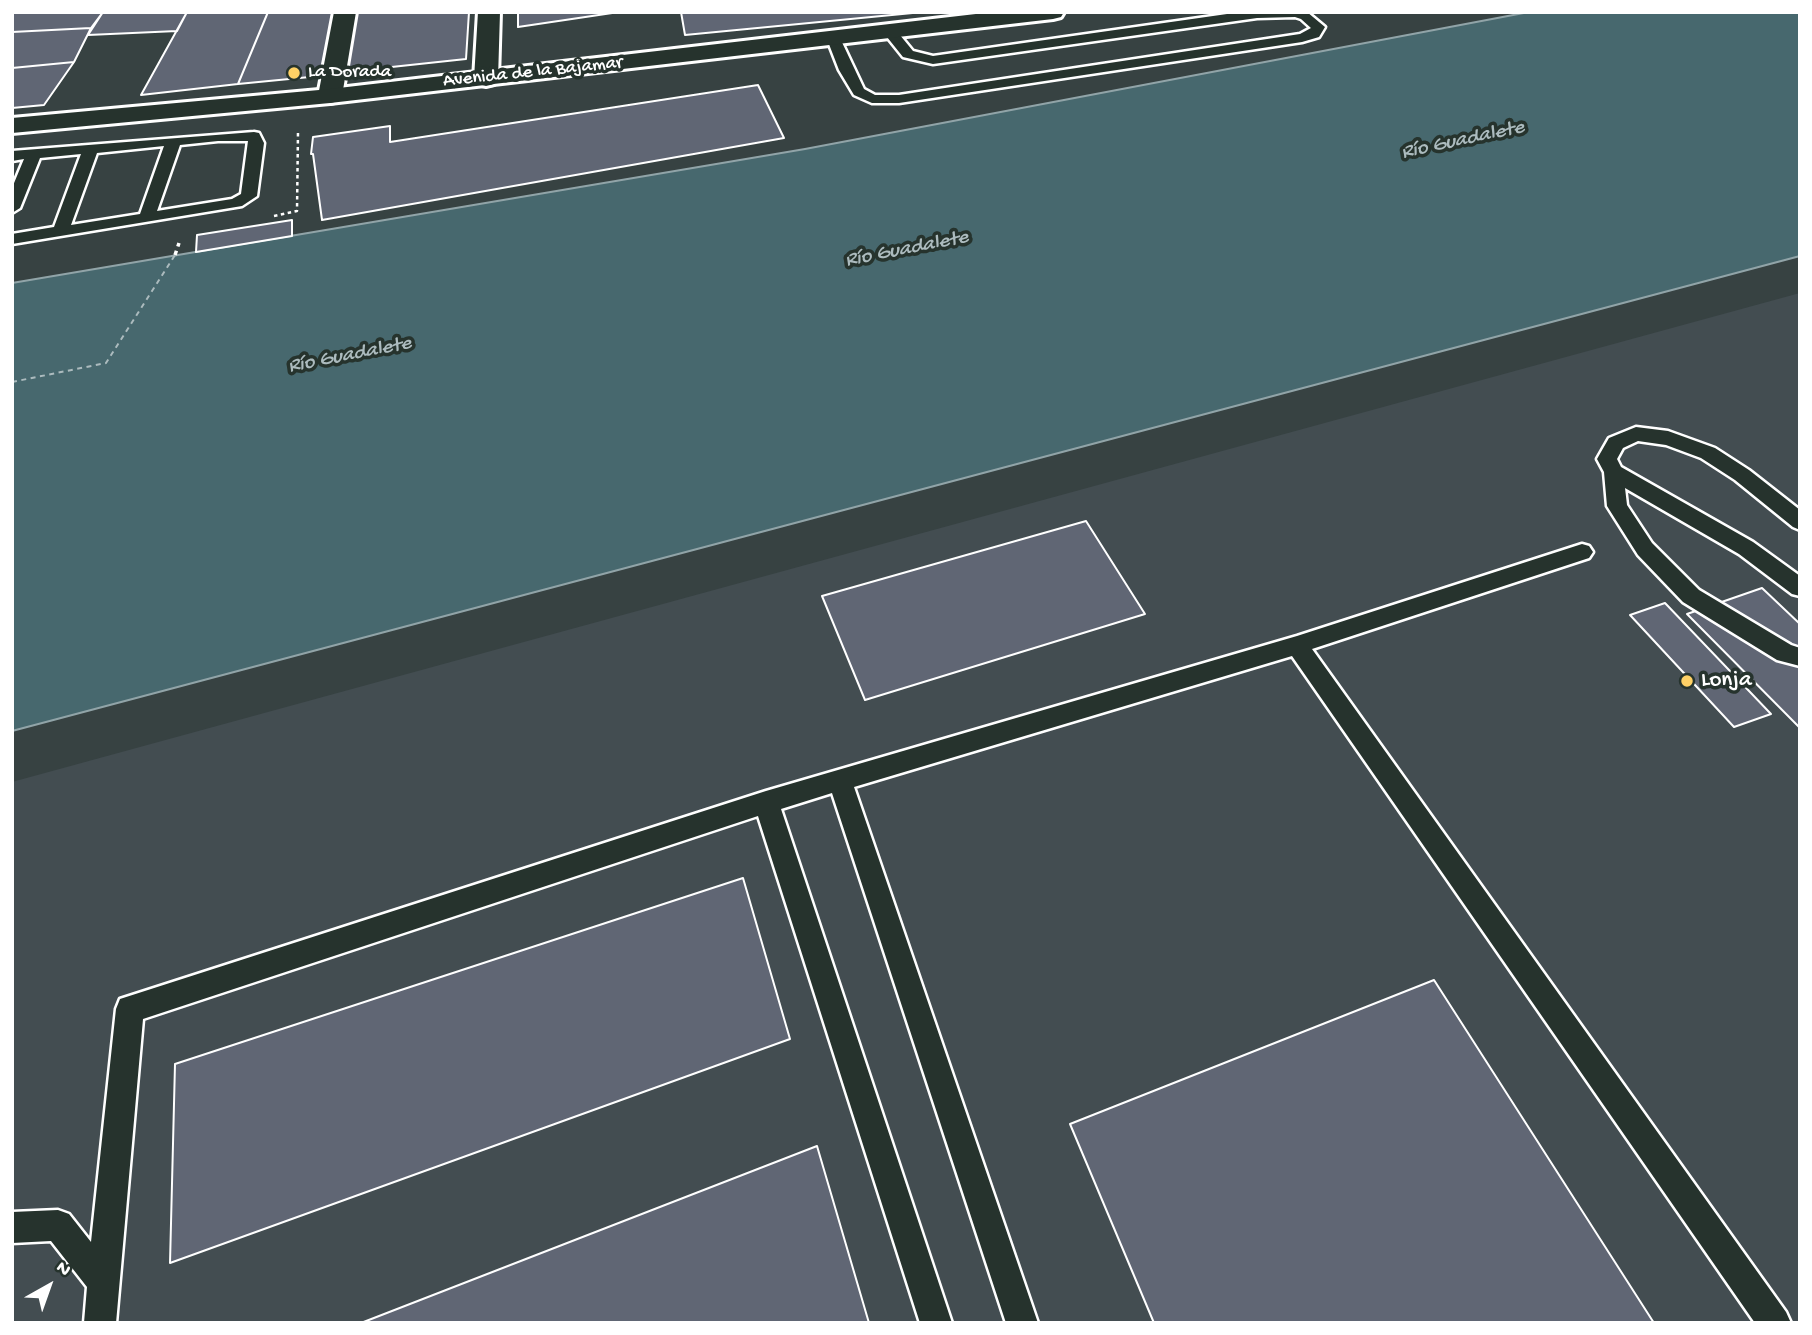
<!DOCTYPE html>
<html>
<head>
<meta charset="utf-8">
<style>
  body { margin:0 }
  #map { position:relative; width:1812px; height:1335px; overflow:hidden; background:#374242; font-family:"Gochi Hand",sans-serif }
  canvas { display:block }
  .frame { position:absolute; inset:0; border:14px solid #fff; pointer-events:none }
  .north { position:absolute; left:14px; top:1251px; width:70px; height:70px; -webkit-text-stroke:5px #26332d; paint-order:stroke; rotate:40deg; font-size:19px; font-weight:700; line-height:28px; text-align:center; color:#fff }
  .north::after { content:''; display:block; margin:auto; width:24px; height:32px; background:#fff; clip-path:polygon(50% 0,100% 100%,50% 72%,0 100%) }
</style>
</head>
<body>
<div id="map">
<canvas width="1812" height="1335"></canvas>
<div class="frame"></div>
<div class="north">N</div>
</div>
<script>
const c = document.querySelector('canvas').getContext('2d');
c.lineJoin = 'round';
function fillPath(path, color) { c.fillStyle = color; c.fill(path, 'evenodd'); }
const poly = rows => new Path2D(rows.map(r => 'M' + r).join(''));
function stroke(path, color, width, dash) { c.strokeStyle = color; c.lineWidth = width; c.lineCap = dash ? 'butt' : 'round'; c.setLineDash(dash || []); c.stroke(path); }
function write(font, color, halo, rows, align = 'center') {
  c.font = font + ' "Gochi Hand",sans-serif'; c.lineWidth = 7; c.setLineDash([]); c.textBaseline = 'middle'; c.strokeStyle = halo; c.fillStyle = color; for (const [text, x, y, turn = 0] of rows) {
    c.save(); c.translate(x, y); c.rotate((+turn || 0) * Math.PI / 180); c.textAlign = isNaN(turn) ? turn : align; if (halo) c.strokeText(text, 0, 0); c.fillText(text, 0, 0); c.restore();
  }
}
const built = poly([
  [1800,293,1800,1323,12,1323,12,782]
]);
const water = poly([
  [1529,12,1800,12,1800,256,12,731,12,283,805,149,1529,12]
]);
const ferry = poly([
  [12,382,106,363,175,255]
]);
const building = poly([
  [12,12,103,12,91,28,12,32,12,12],
  [103,12,187,12,177,31,88,35,103,12],
  [187,12,268,12,238,84,141,95,187,12],
  [268,12,334,12,320,76,238,84,268,12],
  [356,12,469,12,466,59,345,72,356,12],
  [518,12,619,12,518,27,518,12],
  [681,12,923,12,685,35,681,12],
  [91,28,74,62,12,68,12,32,91,28],
  [74,62,44,105,12,108,12,68,74,62],
  [758,85,784,138,322,220,313,154,311,154,313,137,390,126,390,142,758,85],
  [292,220,292,236,196,252,197,235,292,220],
  [1086,521,1145,614,865,700,822,596,1086,521],
  [1762,588,1800,624,1800,728,1687,614,1762,588],
  [1665,603,1771,714,1734,727,1630,615,1665,603],
  [743,878,790,1039,170,1263,175,1064,743,878],
  [1434,980,1654,1323,1154,1323,1070,1124,1434,980],
  [817,1146,869,1323,361,1323,817,1146]
]);
const pathFar1 = poly([
  [274,216,297,211,298,132]
]);
const path = poly([
  [175,255,179,243]
]);
const lane = poly([
  [1241,12,1307,12,1325,27,1319,37,1302,42,899,103,872,103,854,95,839,70,827,39,829,36,839,36,864,89,875,95,899,95,1300,34,1311,28,1301,19,1295,17,1257,18,933,64,903,57,883,32,885,29,895,29,913,51,933,56,1241,12],
  [254,132,259,133,264,143,257,196,242,206,12,244,12,234,54,227,81,154,40,158,20,208,12,213,12,188,24,159,12,161,12,151,254,132],
  [218,141,248,141,241,194,232,199,157,211,180,145,218,141],
  [164,146,140,214,71,225,97,153,164,146],
  [1636,427,1668,431,1715,448,1749,470,1800,510,1800,530,1793,527,1735,480,1701,458,1666,445,1638,441,1623,448,1617,459,1621,467,1753,542,1800,576,1800,596,1792,594,1739,554,1625,488,1627,505,1652,543,1699,590,1791,645,1800,648,1800,666,1777,660,1683,602,1638,555,1607,506,1604,472,1597,459,1609,438,1636,427],
  [1582,544,1589,546,1593,552,1589,558,1312,649,1786,1312,1791,1323,1755,1323,1292,656,854,787,1038,1323,1006,1323,832,793,781,809,952,1323,920,1323,758,816,143,1019,116,1323,84,1323,87,1287,51,1241,12,1243,12,1212,58,1210,69,1214,91,1242,116,1009,120,999,766,791,1297,636,1582,544]
]);
const street = poly([
  [334,12,356,12,342,96,339,101,330,103,321,101,318,96,334,12],
  [478,12,500,12,498,79,494,84,486,86,478,84,474,79,478,12]
]);
const secondary = poly([
  [993,12,1064,12,1061,17,1053,19,330,103,12,133,12,118,330,89,993,12]
]);
const markers = [
  [294,73,7,"#ffd166"],
  [1687,681,7,"#ffd166"]
];
const farPoinames = [
  ["La Dorada",308,73]
];
const farStreetnames = [
  ["Avenida de la Bajamar",533,73,-6]
];
const farWaternames = [
  ["Río Guadalete",1463,141,-12],
  ["Río Guadalete",907,250,-11],
  ["Río Guadalete",350,356,-11]
];
const poiNames = [
  ["Lonja",1701,681]
];
fillPath(built, '#434d51');
fillPath(water, '#47686e');
stroke(water, '#91a4a8', 2);
stroke(ferry, '#acbbbe', 2, [5, 4.5]);
fillPath(building, '#606674');
stroke(building, '#fff', 2);
stroke(lane, '#fff', 5);
stroke(street, '#fff', 6);
stroke(secondary, '#fff', 6);
stroke(pathFar1, '#fff', 2.5, [3.5, 3.5]);
stroke(path, '#fff', 3.5, [4.5, 4.5]);
fillPath(lane, '#26332d');
fillPath(street, '#26332d');
fillPath(secondary, '#26332d');
for (const [x, y, r, color] of markers) { const dot = new Path2D(); dot.arc(x, y, r, 0, 2 * Math.PI); c.fillStyle = color; c.fill(dot); stroke(dot, '#26332d', 2.5); }
write('19px', '#fff', '#26332d', farPoinames, 'left');
write('19px', '#fff', '#26332d', farStreetnames);
write('italic 21px', '#acbbbe', '#26332d', farWaternames);
write('23px', '#fff', '#26332d', poiNames, 'left');
</script>
</body>
</html>
